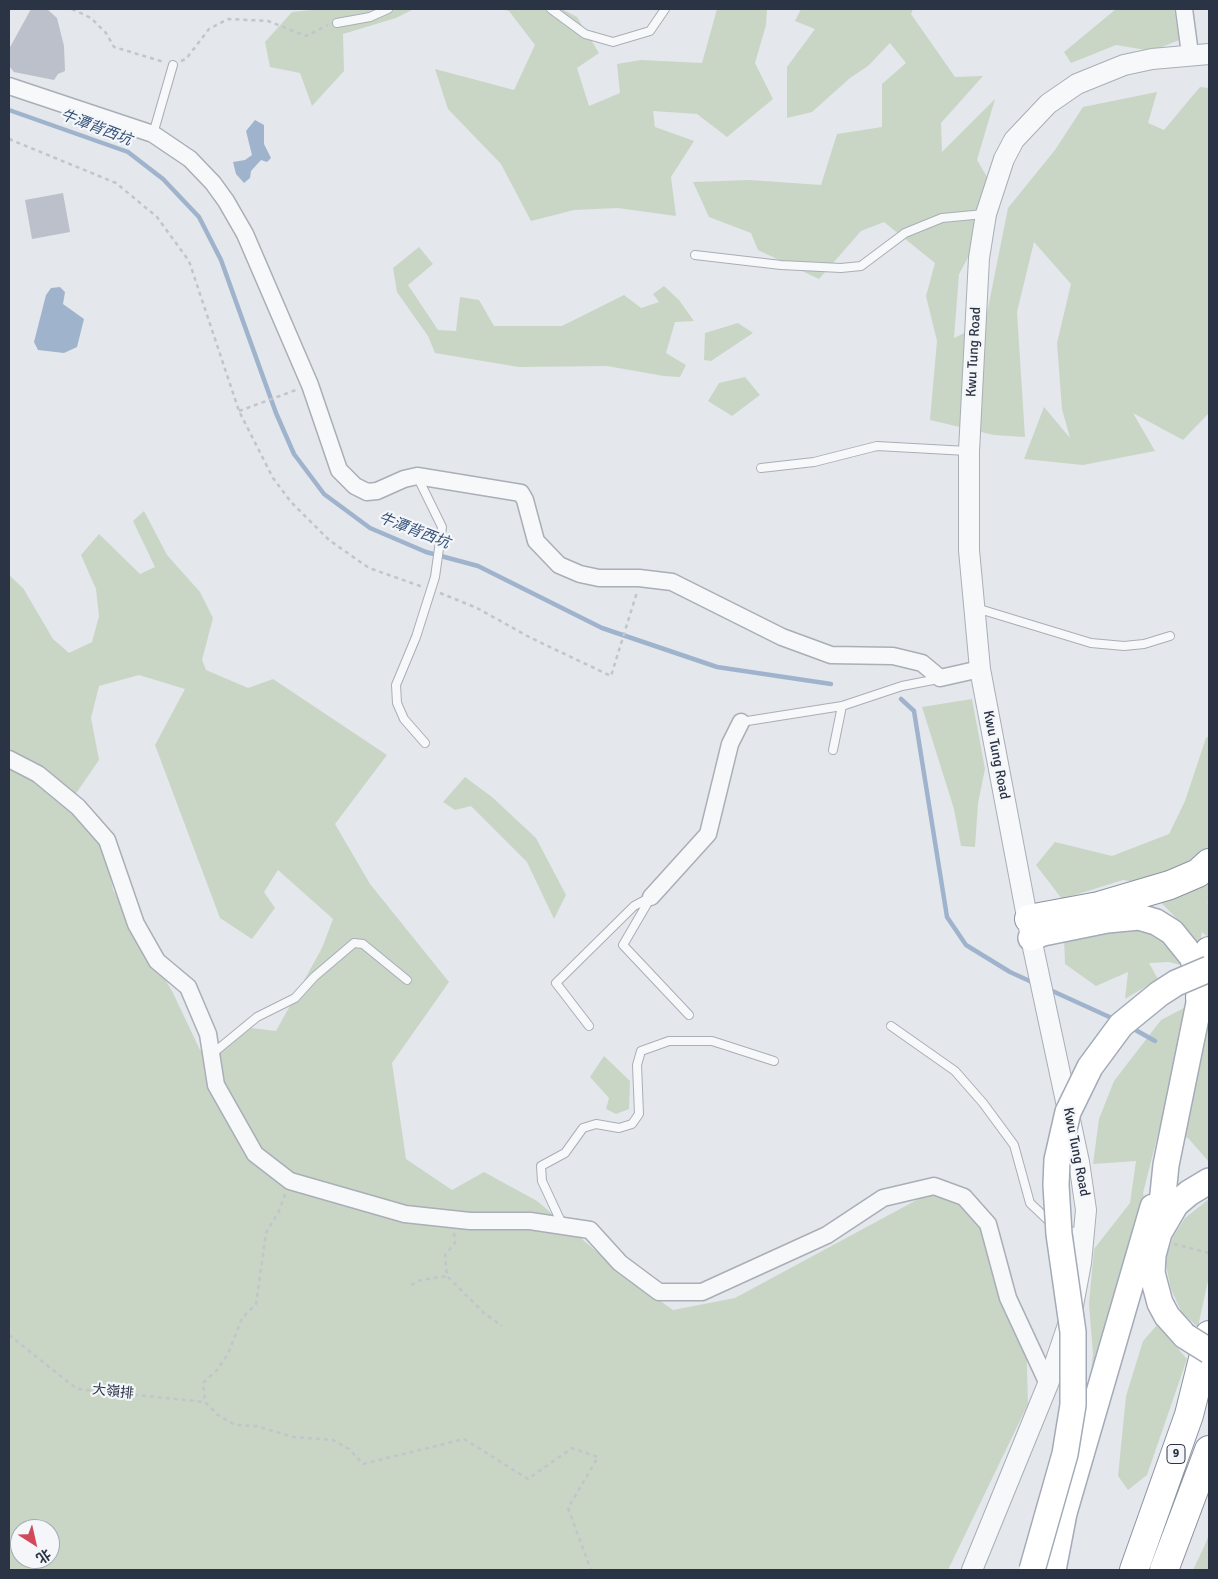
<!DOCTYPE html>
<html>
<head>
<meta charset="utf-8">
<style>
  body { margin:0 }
  #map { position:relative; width:1218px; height:1579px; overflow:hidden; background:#e4e7ec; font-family:Signika,"Noto Sans SC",sans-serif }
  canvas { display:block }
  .frame { position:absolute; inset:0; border:10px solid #2b3445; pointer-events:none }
  .north { position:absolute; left:10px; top:1519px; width:50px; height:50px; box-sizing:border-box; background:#f4f6f9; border:1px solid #a4a8b1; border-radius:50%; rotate:145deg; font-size:14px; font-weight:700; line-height:20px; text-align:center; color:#2b3445 }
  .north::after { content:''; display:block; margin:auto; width:18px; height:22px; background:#d1495b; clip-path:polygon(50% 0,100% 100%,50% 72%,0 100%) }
</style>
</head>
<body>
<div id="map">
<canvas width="1218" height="1579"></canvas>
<div class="frame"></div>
<div class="north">北</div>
</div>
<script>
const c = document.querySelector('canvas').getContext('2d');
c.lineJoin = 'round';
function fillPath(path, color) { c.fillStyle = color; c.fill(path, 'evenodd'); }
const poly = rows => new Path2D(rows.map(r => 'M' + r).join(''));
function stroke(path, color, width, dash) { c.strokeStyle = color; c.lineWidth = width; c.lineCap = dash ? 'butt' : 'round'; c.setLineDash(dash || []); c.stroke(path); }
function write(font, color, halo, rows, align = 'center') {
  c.font = font + ' Signika,"Noto Sans SC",sans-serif'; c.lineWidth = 4.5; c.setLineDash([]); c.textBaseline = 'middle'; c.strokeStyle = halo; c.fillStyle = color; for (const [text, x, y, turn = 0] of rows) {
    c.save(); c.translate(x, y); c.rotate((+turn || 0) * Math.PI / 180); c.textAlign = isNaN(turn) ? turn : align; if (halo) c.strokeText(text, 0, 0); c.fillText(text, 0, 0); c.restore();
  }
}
const green = poly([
  [321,9,414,9,396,18,343,34,344,71,312,106,300,73,270,67,265,42,292,12],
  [501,9,562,9,577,17,599,53,577,68,589,106,620,93,617,64,641,60,702,63,717,9,767,9,766,25,755,63,773,99,727,137,697,114,653,111,655,127,694,141,671,177,676,216,618,208,574,210,531,221,501,164,448,109,435,69,514,90,535,45,509,11],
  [801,9,913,9,911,14,955,77,983,76,941,123,942,152,995,99,977,160,1000,199,959,274,954,338,985,323,1008,208,1055,150,1083,107,1157,92,1148,123,1164,130,1200,87,1209,88,1209,413,1183,440,1133,413,1155,451,1083,465,1024,459,1044,407,1070,438,1062,409,1057,343,1071,284,1034,242,1017,312,1025,437,994,435,930,420,937,341,926,296,935,263,884,222,861,231,819,279,758,250,751,233,709,217,693,182,750,180,821,185,837,134,882,127,882,84,906,63,890,43,868,66,850,78,812,112,787,118,787,67,815,29,795,21],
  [1116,9,1174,9,1179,40,1152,51,1116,45,1071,63,1064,52],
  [419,247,433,264,408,285,438,330,456,331,460,297,479,300,494,326,562,326,624,295,641,308,659,302,653,294,664,286,679,300,694,321,675,322,666,353,686,365,680,377,664,376,607,366,519,367,435,353,428,336,397,292,393,268],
  [738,323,753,333,711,361,704,360,705,333],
  [745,377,760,395,732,416,708,401,719,383],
  [144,511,167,555,200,592,213,618,202,660,206,670,248,688,273,679,387,755,335,824,370,884,449,982,392,1063,406,1159,452,1190,484,1172,537,1201,629,1279,673,1310,735,1298,924,1196,958,1193,1000,1254,1026,1333,1028,1404,948,1570,9,1570,9,575,23,588,53,639,69,653,92,642,99,616,96,589,81,555,99,534,140,574,155,567,133,521],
  [139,675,185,689,155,745,220,918,252,939,275,908,264,892,278,870,333,919,322,948,276,1031,251,1028,219,1052,200,1050,173,993,113,890,108,862,94,833,68,805,99,760,91,718,99,686],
  [20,1529,50,1529,50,1559,20,1559],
  [972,699,985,769,978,803,975,847,961,846,954,809,922,707],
  [1209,736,1209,902,1207,902,1209,905,1209,938,1202,932,1200,944,1185,966,1169,962,1149,963,1158,979,1125,999,1128,972,1096,986,1065,964,1064,938,1177,919,1142,883,1123,880,1062,899,1036,865,1055,842,1112,856,1169,834,1185,801,1206,738],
  [465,777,492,797,536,838,566,895,554,919,527,862,471,806,455,810,443,802],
  [1209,995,1209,1162,1188,1138,1159,1130,1143,1193,1150,1226,1089,1390,1093,1354,1089,1304,1094,1249,1130,1203,1136,1161,1093,1164,1099,1119,1114,1081,1161,1020],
  [604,1056,630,1081,629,1109,616,1114,606,1109,609,1098,590,1077],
  [1209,1199,1209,1276,1198,1327,1182,1313,1171,1289,1165,1261,1173,1237,1185,1218],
  [1157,1325,1187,1359,1147,1475,1128,1490,1118,1476,1126,1396,1143,1341],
  [1209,1535,1209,1570,1193,1570,1203,1549]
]);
const water = poly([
  [255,120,264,125,264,144,271,158,267,162,261,160,251,171,250,178,244,183,236,174,233,162,245,160,252,155,246,131],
  [60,287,65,292,63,304,84,319,77,347,64,353,38,350,34,342,46,295,51,288]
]);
const stream = poly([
  [9,110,128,152,163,179,199,217,221,260,276,413,294,454,324,494,370,528,426,552,478,566,602,628,717,667,831,684],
  [901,699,914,711,947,917,966,945,1010,972,1034,983],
  [1048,989,1116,1020],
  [1132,1028,1155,1041]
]);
const building = poly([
  [31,9,47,9,57,18,64,46,65,71,58,74,54,80,14,72,9,66,9,49],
  [63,193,70,232,32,239,25,200]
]);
const path = poly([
  [72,9,91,18,106,33,114,47,164,62],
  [181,61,186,59,209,29,228,19,268,21,306,36,328,25],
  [9,139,116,183,157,217,189,261,239,411,273,478,291,502,329,540,369,568,423,587],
  [239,411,296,390],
  [440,593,477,608,531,638,611,676,637,592],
  [285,1194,280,1209,266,1233,256,1304,242,1318,228,1354,217,1370,203,1383,205,1402,218,1415,235,1425,256,1426,293,1437,333,1440,349,1449,363,1464,464,1439,528,1479,572,1448,598,1457,568,1508,591,1570],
  [454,1233,455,1243,445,1255,447,1276,484,1313,502,1326],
  [1174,1244,1209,1253],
  [411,1285,421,1280,447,1276],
  [9,1335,77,1389,205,1402]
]);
const service = poly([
  [551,9,585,34,613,42,650,31,665,9],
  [337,23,370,17,388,9],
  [153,134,173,65],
  [695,255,781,265,841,268,861,266,905,233,942,218,984,214],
  [761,468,814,462,877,446,967,451],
  [417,476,442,527,435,577,416,637,396,685,397,703,404,719,425,743],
  [976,608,1091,643,1124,646,1144,644,1170,636],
  [741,722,842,706,902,686,938,679],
  [833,750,842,706],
  [651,897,623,945,689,1015],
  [589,1026,556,983,634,906,651,897],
  [891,1026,955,1071,983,1103,1014,1145,1030,1203,1049,1221,1082,1236],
  [212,1054,257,1017,295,998,314,977,354,943,363,944,407,980],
  [563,1226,542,1181,541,1166,565,1153,583,1128,596,1124,619,1128,632,1124,639,1114,637,1065,641,1051,669,1041,712,1041,774,1061]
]);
const minor = poly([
  [1184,9,1190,54],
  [9,86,153,134,190,159,213,183,226,201,245,234,310,385,339,470,355,486,367,492,377,491,404,479,417,476,521,493,525,500,536,541,559,565,580,574,599,578,639,578,672,582,782,637,831,655,893,656,922,663,940,678,980,669],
  [9,759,38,774,78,807,107,840,136,924,157,961,188,987,208,1034,216,1085,255,1154,290,1181,405,1214,470,1221,530,1221,590,1230,620,1263,659,1292,702,1292,827,1235,883,1198,934,1186,964,1197,988,1224,1008,1298,1048,1384],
  [651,897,708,834,730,744,741,722]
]);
const tertiary = poly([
  [972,1570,1048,1384,1071,1316,1081,1263,1086,1210,1079,1162,1031,938,980,669,969,550,969,451,979,258,986,214,1004,159,1014,140,1048,104,1077,84,1124,65,1152,59,1209,54]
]);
const primary = poly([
  [1031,938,1043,933,1107,920,1139,917,1156,922,1172,932,1193,958,1200,998,1166,1165,1159,1233],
  [1185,1336,1167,1316,1160,1303,1152,1273,1153,1255,1159,1233,1176,1204,1189,1193,1209,1181],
  [1053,1570,1064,1513,1153,1207]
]);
const motorway = poly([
  [1029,919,1099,906,1170,885,1198,873,1209,863],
  [1200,998,1209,951],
  [1134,1570,1189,1415,1209,1335],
  [1164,1570,1209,1450]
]);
const primaryBridge = poly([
  [1185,1336,1209,1351],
  [1032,1570,1065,1454,1073,1405,1073,1332,1059,1234,1056,1185,1057,1160,1068,1112,1090,1067,1121,1025,1159,994,1176,983,1209,969]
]);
const shields = [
  [1176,1454,18]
];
const shieldNames = [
  ["9",1176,1454]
];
const streetNames = [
  ["Kwu Tung Road",974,352,-87],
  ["Kwu Tung Road",996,755,79],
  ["Kwu Tung Road",1076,1152,79],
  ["大嶺排",113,1392,6]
];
const waterNames = [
  ["牛潭背西坑",96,128,21],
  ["牛潭背西坑",414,531,21]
];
fillPath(green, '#c9d6c5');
fillPath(water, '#9fb4cc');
stroke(stream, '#9fb4cc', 4.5);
fillPath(building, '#bbc0ca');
stroke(service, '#a9aeb7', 10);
stroke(minor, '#a9aeb7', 19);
stroke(tertiary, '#a9aeb7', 22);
stroke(primary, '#a3abb8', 28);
stroke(motorway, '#8b94a3', 30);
stroke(path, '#c2c5cb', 2.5, [4, 4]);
stroke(service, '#f7f8fa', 8);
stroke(minor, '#f7f8fa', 16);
stroke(tertiary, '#f7f8fa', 20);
stroke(primary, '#fff', 25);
stroke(motorway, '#fff', 28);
stroke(primaryBridge, '#a3abb8', 28, []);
stroke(primaryBridge, '#fff', 25);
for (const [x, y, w] of shields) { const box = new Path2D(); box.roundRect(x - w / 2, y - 9.5, w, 19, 4); c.fillStyle = '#f4f6f9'; c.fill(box); stroke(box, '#2b3445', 1); }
write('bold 12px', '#2b3445', null, shieldNames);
write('14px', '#2b3445', '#f4f6f9', streetNames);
write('italic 15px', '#34527a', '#f4f6f9', waterNames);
</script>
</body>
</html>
